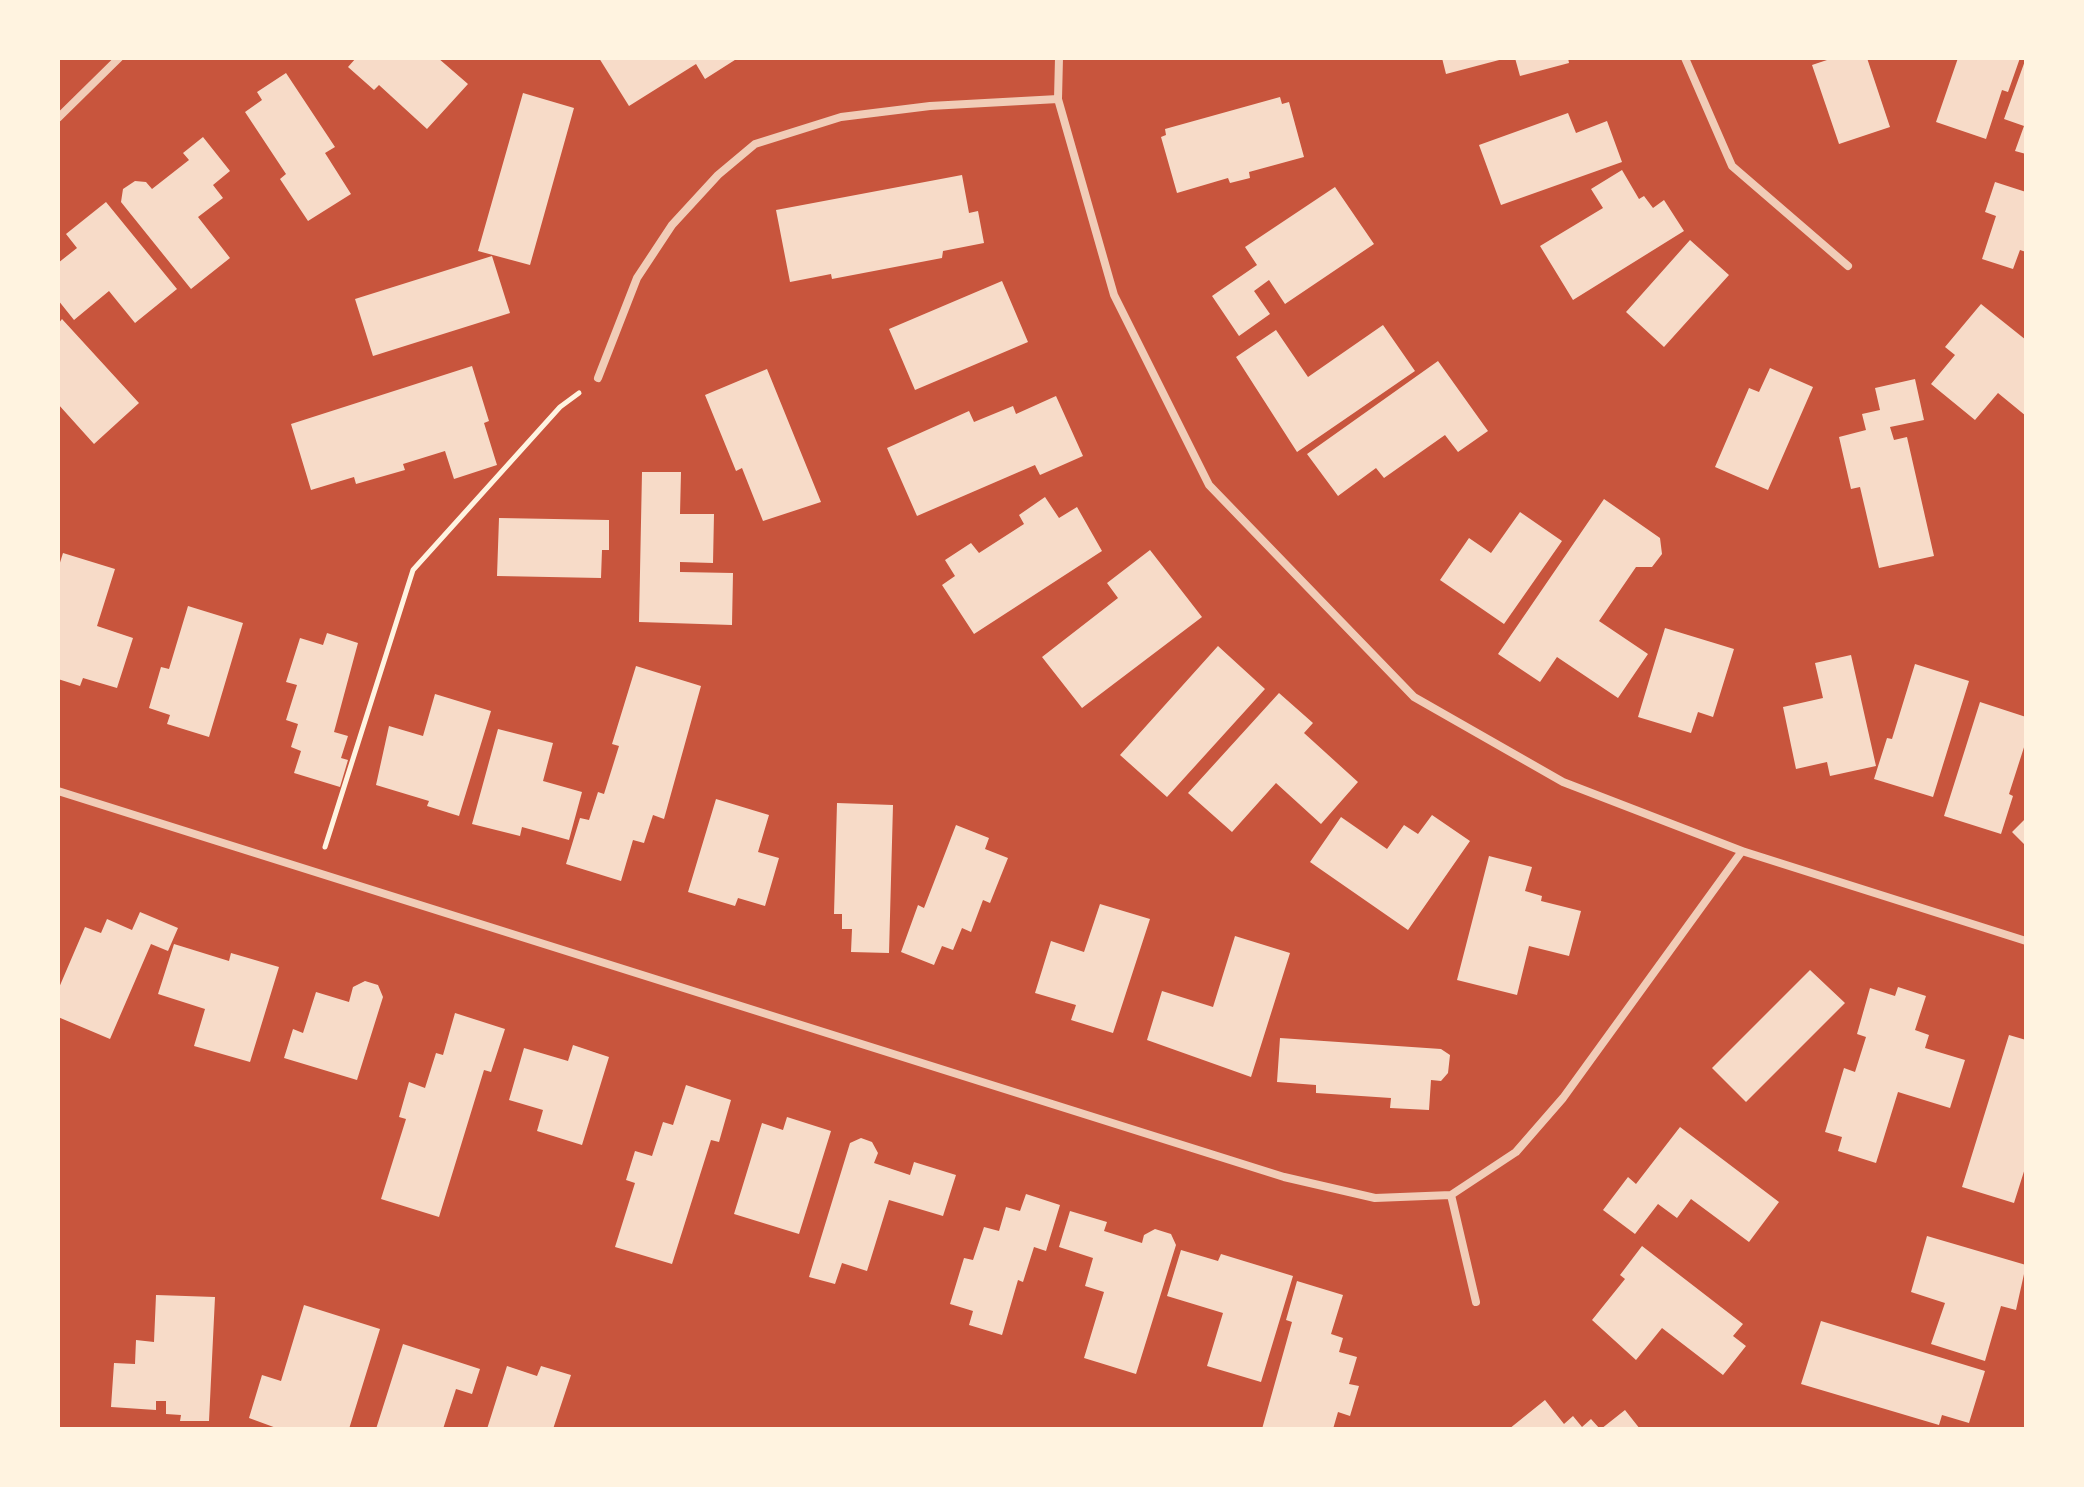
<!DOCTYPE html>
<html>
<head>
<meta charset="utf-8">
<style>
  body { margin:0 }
  #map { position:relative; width:2084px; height:1487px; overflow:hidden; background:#c8553d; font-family:"Fira Sans Condensed",sans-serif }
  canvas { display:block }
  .frame { position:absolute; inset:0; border:60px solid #fff3e0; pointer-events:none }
</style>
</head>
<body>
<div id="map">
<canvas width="2084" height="1487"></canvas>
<div class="frame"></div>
</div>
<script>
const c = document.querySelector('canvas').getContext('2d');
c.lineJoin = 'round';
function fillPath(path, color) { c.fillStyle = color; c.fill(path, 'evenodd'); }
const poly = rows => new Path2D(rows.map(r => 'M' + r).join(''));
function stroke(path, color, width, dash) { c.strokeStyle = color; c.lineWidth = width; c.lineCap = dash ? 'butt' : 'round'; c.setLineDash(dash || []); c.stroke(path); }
const building = poly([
  [356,58,438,58,468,84,427,129,379,85,374,90,348,67],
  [599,58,738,58,705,79,696,64,629,106],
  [1442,58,1503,58,1503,59,1446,74],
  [1515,58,1568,58,1569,63,1520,76],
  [1833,58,1867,58,1890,127,1839,144,1812,65],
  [1958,58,2020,58,2008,92,2002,90,1986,139,1936,122],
  [2026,58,2026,154,2015,151,2024,126,2004,119],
  [286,73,335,147,325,153,351,194,308,221,280,179,286,174,245,112,262,100,257,92],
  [523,93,574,108,530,265,478,251],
  [1280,97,1282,104,1289,102,1304,157,1249,172,1250,178,1230,183,1228,178,1177,193,1161,137,1166,135,1165,129],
  [1568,113,1576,133,1607,121,1622,162,1501,205,1479,145],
  [203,137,230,171,213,185,223,198,198,217,230,258,191,289,121,202,123,189,135,181,146,182,152,189,189,160,183,153],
  [1622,170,1639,199,1644,196,1653,208,1664,200,1684,231,1573,300,1540,246,1603,208,1591,189],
  [962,175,969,213,978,211,984,243,943,251,942,258,832,279,831,274,790,282,776,210],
  [1995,182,2026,192,2026,252,2020,250,2013,269,1982,259,1996,216,1985,212],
  [1335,187,1374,244,1285,304,1269,280,1254,291,1270,314,1239,336,1212,296,1257,265,1245,247],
  [106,202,177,289,135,323,109,291,74,320,58,300,58,263,77,248,66,234],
  [1690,240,1729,275,1664,347,1626,312],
  [492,256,510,313,373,356,355,299],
  [1002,281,1028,342,915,390,889,329],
  [1981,304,2026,340,2026,416,1998,393,1975,420,1931,384,1955,355,1945,347],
  [62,319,139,403,94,444,58,404,58,324],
  [1383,325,1415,371,1297,452,1236,357,1276,330,1308,377],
  [1438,361,1488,431,1458,452,1445,435,1384,478,1376,468,1338,496,1307,454],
  [472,366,489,421,484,423,497,465,454,479,445,451,403,464,405,470,356,484,354,477,311,490,291,424],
  [1770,368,1813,387,1768,490,1715,467,1749,388,1759,392],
  [767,369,821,502,763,521,742,468,736,471,705,395],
  [1915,379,1924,420,1890,427,1894,440,1907,437,1934,556,1879,568,1860,487,1851,489,1839,437,1866,430,1862,414,1880,410,1875,388],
  [1056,396,1083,456,1040,475,1035,465,917,516,887,448,969,411,974,422,1013,406,1016,414],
  [642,472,681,472,680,514,714,514,713,563,680,562,680,572,733,573,732,625,639,622],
  [1045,497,1059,518,1077,507,1102,551,974,634,942,585,955,576,945,560,971,543,979,553,1024,524,1019,515],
  [1604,499,1660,538,1662,554,1652,567,1636,567,1599,621,1648,654,1618,698,1557,657,1540,682,1498,654],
  [1520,512,1562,541,1504,624,1440,580,1469,538,1491,553],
  [499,518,609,520,609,550,602,550,601,578,497,576],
  [1150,550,1202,617,1082,708,1042,657,1118,598,1107,583],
  [63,553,115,569,97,626,133,638,117,688,83,678,80,686,58,679,58,569],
  [188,606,243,623,209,737,167,724,170,715,149,708,161,667,169,669],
  [1665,628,1734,649,1713,717,1698,712,1691,733,1638,717],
  [327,633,358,643,334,732,348,736,341,758,348,760,340,787,294,773,301,751,291,747,298,724,286,720,297,685,286,682,300,638,323,645],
  [1218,646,1265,689,1167,797,1120,755],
  [1851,655,1876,766,1830,776,1827,762,1796,769,1783,707,1823,698,1815,663],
  [1915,664,1969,681,1933,797,1874,779,1887,738,1892,739],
  [636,666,701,686,664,819,653,815,644,843,633,840,621,881,566,864,580,818,589,820,598,792,604,794,619,746,612,744],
  [1279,693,1313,723,1304,733,1358,782,1321,824,1276,783,1232,832,1188,793],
  [435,694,491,711,459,816,427,806,429,801,376,785,389,726,423,736],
  [1980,702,2026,717,2026,741,2009,794,2013,796,2001,834,1944,816],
  [498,729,553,743,543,781,582,792,569,840,522,827,520,836,472,824],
  [716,799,769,815,758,852,779,858,765,906,738,898,735,906,688,892],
  [837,803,893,805,889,953,851,952,852,929,842,929,842,914,834,914],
  [1432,815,1470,841,1408,930,1310,862,1341,817,1387,849,1404,825,1418,834],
  [2026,818,2026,846,2012,832],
  [956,825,989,838,985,849,1008,858,990,903,983,900,971,932,962,928,953,950,942,946,934,965,901,952,918,905,924,908],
  [1489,856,1532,867,1525,891,1542,896,1541,901,1581,911,1569,956,1529,946,1517,995,1457,980],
  [1100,904,1150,919,1113,1033,1071,1020,1076,1005,1035,993,1051,941,1084,952],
  [140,912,178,928,168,951,151,944,110,1039,58,1017,58,990,85,927,101,933,107,919,132,930],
  [1235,936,1290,953,1251,1077,1147,1040,1162,991,1213,1007],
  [174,944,229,961,231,953,279,967,250,1062,194,1046,205,1009,158,994],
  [1810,970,1845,1003,1746,1102,1712,1068],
  [365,981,378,985,383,997,357,1080,284,1058,293,1029,303,1033,316,992,349,1002,353,987],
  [1898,987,1926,996,1915,1030,1929,1035,1925,1048,1965,1060,1950,1108,1898,1092,1876,1163,1838,1151,1842,1137,1825,1132,1844,1068,1855,1072,1866,1037,1857,1034,1870,988,1895,996],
  [455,1013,505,1029,491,1072,484,1070,439,1217,381,1199,406,1119,399,1117,409,1082,425,1088,436,1053,443,1055],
  [2009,1035,2026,1040,2026,1165,2014,1203,1962,1187],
  [1280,1038,1441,1049,1450,1055,1448,1073,1441,1081,1431,1080,1429,1110,1390,1108,1391,1098,1316,1093,1316,1085,1277,1082],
  [573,1045,609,1057,582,1145,537,1131,543,1110,509,1100,524,1048,568,1061],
  [686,1085,731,1100,719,1142,711,1140,672,1264,615,1247,635,1183,626,1180,635,1151,652,1156,663,1122,673,1125],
  [787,1117,831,1131,799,1234,734,1214,762,1123,783,1130],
  [1680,1127,1779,1202,1749,1242,1691,1199,1677,1218,1658,1204,1635,1234,1603,1210,1628,1177,1636,1184],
  [861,1138,872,1142,878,1153,874,1163,910,1175,914,1162,956,1175,943,1216,889,1200,867,1271,842,1263,835,1284,809,1277,850,1143],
  [1026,1194,1060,1205,1046,1251,1034,1247,1023,1282,1018,1280,1002,1335,969,1325,973,1311,950,1304,964,1258,973,1260,984,1227,999,1231,1006,1207,1020,1211],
  [1070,1211,1107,1222,1104,1231,1142,1243,1144,1235,1155,1229,1171,1234,1176,1245,1136,1374,1084,1358,1104,1292,1085,1286,1093,1258,1059,1247],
  [1927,1236,2026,1265,2016,1310,2001,1306,1985,1361,1931,1344,1945,1303,1911,1292],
  [1642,1246,1743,1324,1733,1336,1746,1346,1723,1375,1662,1328,1636,1360,1592,1320,1625,1279,1620,1275],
  [1181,1250,1218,1261,1221,1254,1293,1276,1261,1382,1207,1366,1223,1313,1167,1296],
  [1297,1281,1343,1295,1331,1334,1343,1338,1339,1352,1357,1357,1349,1384,1359,1386,1350,1416,1338,1412,1333,1429,1262,1429,1292,1322,1286,1320],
  [156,1295,215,1297,209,1421,180,1421,181,1415,166,1414,166,1401,156,1401,156,1410,111,1407,114,1363,135,1364,136,1340,154,1342],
  [304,1305,380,1329,349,1429,279,1429,249,1418,262,1375,281,1381],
  [1821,1321,1985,1371,1969,1423,1942,1415,1939,1425,1801,1384],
  [403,1344,480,1369,472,1394,456,1389,443,1429,376,1429],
  [507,1366,537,1376,541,1366,571,1375,553,1429,487,1429],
  [1545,1400,1564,1424,1573,1416,1582,1427,1591,1419,1600,1429,1509,1429],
  [1625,1410,1640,1429,1601,1429]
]);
const path = poly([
  [325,847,413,570,560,407,579,393]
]);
const minor = poly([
  [1059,58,1058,99,1114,295,1209,485,1414,697,1563,782,1742,851,2026,941],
  [1685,58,1732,166,1848,266],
  [58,118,119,58],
  [598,378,637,278,672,225,718,175,755,144,841,117,930,106,1058,99],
  [58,791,1284,1177,1375,1198,1451,1195,1516,1152,1563,1098,1742,851],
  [1451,1195,1476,1302]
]);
fillPath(building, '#f7dbc8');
stroke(path, '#fff3e0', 5);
stroke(minor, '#f1ccb7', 8);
</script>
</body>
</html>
